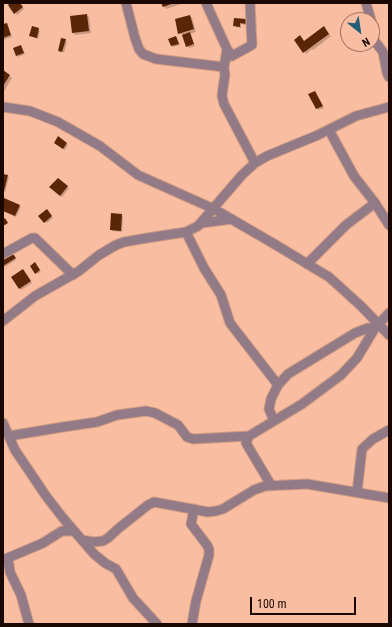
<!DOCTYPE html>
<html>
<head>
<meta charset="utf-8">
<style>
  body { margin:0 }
  #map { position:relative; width:392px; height:627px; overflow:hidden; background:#f9bda1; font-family:"Roboto Condensed",sans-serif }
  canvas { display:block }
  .frame { position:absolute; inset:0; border:4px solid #1b0701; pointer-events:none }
  .north { position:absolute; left:340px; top:12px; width:40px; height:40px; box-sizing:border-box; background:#f9bda1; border:1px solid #a07461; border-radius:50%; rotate:150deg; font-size:11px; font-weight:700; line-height:16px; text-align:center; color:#1b0701 }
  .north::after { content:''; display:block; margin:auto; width:14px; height:18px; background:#226077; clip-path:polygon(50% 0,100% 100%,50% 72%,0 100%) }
  .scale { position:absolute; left:250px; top:597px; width:106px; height:18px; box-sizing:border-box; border:2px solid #1b0701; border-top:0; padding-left:5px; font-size:12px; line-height:14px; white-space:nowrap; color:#1b0701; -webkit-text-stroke:3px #f9bda1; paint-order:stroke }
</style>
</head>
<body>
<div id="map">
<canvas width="392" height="627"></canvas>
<div class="frame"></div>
<div class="north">N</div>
<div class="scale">100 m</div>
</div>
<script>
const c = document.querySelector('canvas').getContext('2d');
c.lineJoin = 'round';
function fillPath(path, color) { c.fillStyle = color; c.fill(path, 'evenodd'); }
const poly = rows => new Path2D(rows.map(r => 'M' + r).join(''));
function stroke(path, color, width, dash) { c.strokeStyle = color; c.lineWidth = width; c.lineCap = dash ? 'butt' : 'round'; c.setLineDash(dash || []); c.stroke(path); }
const shadow = poly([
  [12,3,19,3,24,9,17,15,9,5],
  [162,3,184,3,166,9],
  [87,15,89,17,91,33,75,35,73,32],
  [190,16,192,18,196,32,189,34,195,46,189,48,183,35,179,33],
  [235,19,246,20,247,22,247,25,241,24,241,28,236,27,235,26],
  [7,24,12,37,3,40,3,25],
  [33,27,40,31,38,39,30,36],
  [326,30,331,36,313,50,312,49,306,54,295,40,304,42],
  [176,37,180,45,173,47,172,46],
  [66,40,67,42,64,53,59,50],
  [21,46,25,54,18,57,17,55],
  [3,71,12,78,3,93],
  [316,94,324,108,318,110,310,95],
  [58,137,68,145,65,150,56,144],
  [3,175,9,177,5,192,3,192],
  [58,179,69,188,62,197,51,187],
  [4,199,21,207,16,217,3,211],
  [46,210,53,218,47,223,40,216],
  [121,215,123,217,122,232,113,231,111,230],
  [15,257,16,260,3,268,3,261],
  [36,265,41,272,37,274,36,273],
  [24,272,32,283,21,290,20,288]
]);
const building = poly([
  [10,3,20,3,23,7,14,14,8,5],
  [161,3,174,3,163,7],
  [87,14,89,31,72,33,70,16],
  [190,15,194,29,178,34,175,19],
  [234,18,246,19,246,24,240,23,240,27,233,26],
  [7,23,11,35,3,38,3,24],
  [32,26,39,28,37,38,29,36],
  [324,26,329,34,303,53,294,40,300,35,304,41],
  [190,32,194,44,186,47,182,35],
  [176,36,179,44,171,46,168,39],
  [61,38,66,39,62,52,58,51],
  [21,45,24,53,16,56,13,48],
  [3,70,10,75,3,86],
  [315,91,323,106,316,109,308,94],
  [58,136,67,143,63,149,54,143],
  [3,174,8,175,4,191,3,191],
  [58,178,68,186,60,196,49,187],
  [4,198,20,205,15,216,3,211],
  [47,209,52,216,44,223,38,216],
  [111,213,122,214,121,231,110,230],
  [5,218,8,223,3,226,3,220],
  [13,254,16,258,3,266,3,260],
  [35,262,40,270,35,274,30,266],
  [23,269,31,281,19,289,11,277]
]);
const minor = poly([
  [126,3,135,38,139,49,143,54,156,59,224,67],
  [206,3,227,49,232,56,252,45,250,3],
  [366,3,371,20],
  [372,33,374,40,383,52,387,73,389,77],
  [227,49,224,67,225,75,223,88,222,96,224,104,255,163],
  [3,107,30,111,58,122,100,146,138,175,214,209,276,245,329,277,361,306,389,335],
  [329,130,354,176,375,203,389,225],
  [202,223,232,219],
  [186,232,204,268,221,295,230,323,278,385],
  [3,254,32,238,35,238,73,275],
  [307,264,346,225,375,203],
  [3,321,35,296,79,271,99,255,116,245,124,242,147,238,186,232,198,226,242,175,255,163,267,156,318,135,356,116,389,107],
  [274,421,269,409,271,399,278,385,288,374,355,333,368,328,375,328],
  [3,423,15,450,46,496,63,518,94,554,105,563,116,569,133,598,157,624],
  [9,436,63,427,97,422,117,415,146,411,155,413,178,425,187,437,193,439,249,436,302,404,341,375,357,358,375,328,389,313],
  [249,436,246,443,271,485],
  [357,492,362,449,373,439,389,430],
  [82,540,93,542,103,541,108,538,119,528,148,505,154,502,208,512,216,511,223,509,254,490,265,486,307,484,389,498],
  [8,558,10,572,21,595,29,624],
  [3,560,43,543,62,531,74,531],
  [192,624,196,601,209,555,209,549,207,545,191,524,194,509]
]);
fillPath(shadow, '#0003');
fillPath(building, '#5a2607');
stroke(minor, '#d19c84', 11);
stroke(minor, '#927a86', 9);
</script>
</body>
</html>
